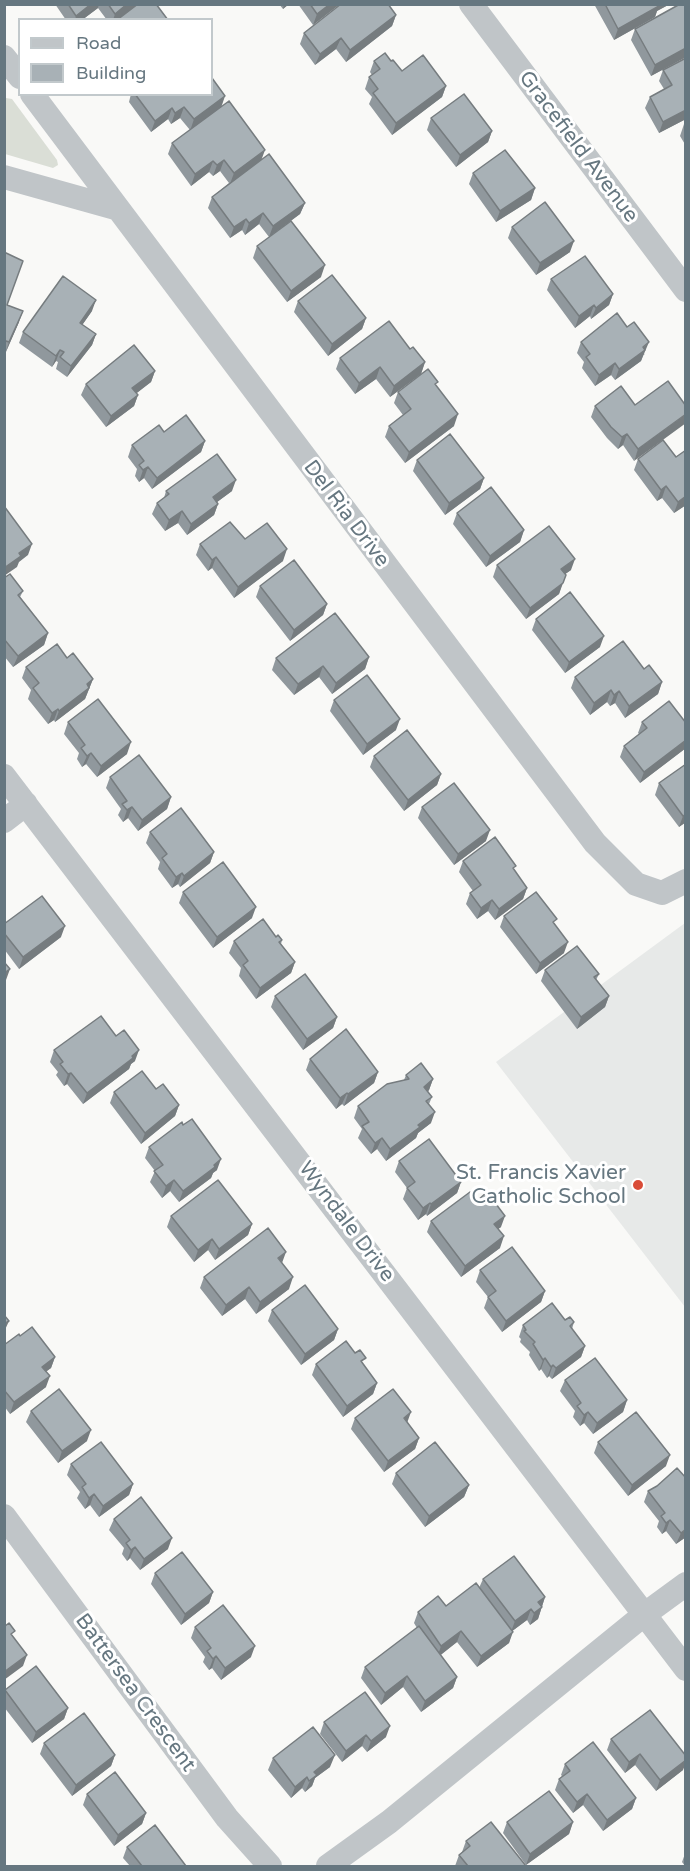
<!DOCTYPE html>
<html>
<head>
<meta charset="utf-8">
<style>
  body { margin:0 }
  #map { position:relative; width:690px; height:1871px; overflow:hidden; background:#f9f9f7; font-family:"Varela Round",sans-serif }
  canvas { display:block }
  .frame { position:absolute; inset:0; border:6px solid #667780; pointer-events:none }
  .legend { position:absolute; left:18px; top:18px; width:195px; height:78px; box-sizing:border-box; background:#fff; border:2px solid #c2c9cc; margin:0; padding:8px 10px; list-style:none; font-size:18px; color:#667780 }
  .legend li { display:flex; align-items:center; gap:12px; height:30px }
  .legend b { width:30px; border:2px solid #c2c9cc }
</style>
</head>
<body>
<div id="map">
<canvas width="690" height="1871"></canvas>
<div class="frame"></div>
<ul class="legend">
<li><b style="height:8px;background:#c0c5c8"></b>Road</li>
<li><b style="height:16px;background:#a8b1b6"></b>Building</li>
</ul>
</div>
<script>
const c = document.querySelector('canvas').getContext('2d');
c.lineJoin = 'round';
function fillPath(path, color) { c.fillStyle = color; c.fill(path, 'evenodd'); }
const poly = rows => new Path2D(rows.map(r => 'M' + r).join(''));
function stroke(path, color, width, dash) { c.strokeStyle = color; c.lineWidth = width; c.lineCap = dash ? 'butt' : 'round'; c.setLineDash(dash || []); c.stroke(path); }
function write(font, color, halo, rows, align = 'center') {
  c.font = font + ' "Varela Round",sans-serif'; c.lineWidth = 6; c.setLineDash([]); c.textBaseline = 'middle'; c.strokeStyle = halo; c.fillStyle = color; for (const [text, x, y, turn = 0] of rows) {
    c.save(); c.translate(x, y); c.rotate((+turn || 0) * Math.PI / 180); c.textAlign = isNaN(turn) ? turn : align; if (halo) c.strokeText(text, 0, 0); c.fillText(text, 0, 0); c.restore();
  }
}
const built = poly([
  [685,923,685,1307,496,1062]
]);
const green = poly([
  [6,98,12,99,57,160,58,165,53,168,5,154]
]);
const street = poly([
  [471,4,686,290],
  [4,57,20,77],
  [32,94,595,843,636,884,662,893,686,881],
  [4,177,115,208],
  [4,776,686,1669],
  [4,821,26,804],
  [4,1516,227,1818,270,1866],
  [328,1866,389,1822,645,1614,686,1584]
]);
const wall = poly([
  [55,4,156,4,168,20,107,20,98,8,82,20,66,20],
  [279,4,289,4,283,9],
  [298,4,340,4,313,25],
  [594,4,670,4,657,11,655,17,614,40],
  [686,4,686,57,651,76,631,40,635,29],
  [396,15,392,26,346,62,336,49,315,65,300,44,304,33],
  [686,58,686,119,659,133,645,108,650,97,664,89,659,81,663,70],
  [374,61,391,61,402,71,446,86,442,97,392,135,369,104,372,97,365,89,369,77,372,75,370,72],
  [131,94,212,94,261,160,305,203,300,214,269,237,259,224,245,235,242,230,230,238,208,208,212,197,229,183,220,171,213,176,209,172,191,186,168,154,172,143,190,130,180,118,171,124,168,119,151,132,129,102],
  [431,118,492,131,488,142,456,167,427,130],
  [686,123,686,146,680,136,684,124],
  [473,173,535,188,531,200,496,222,469,184],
  [512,227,570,252,536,275,508,238],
  [257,246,321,277,287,302,253,258],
  [4,252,7,305,19,322,5,354,4,353],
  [551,279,613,294,609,305,591,319,590,316,575,328,547,290],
  [298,301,366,318,362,329,328,356,294,312],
  [92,311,82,325,96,334,92,345,67,377,56,369,58,362,56,361,52,367,19,343,23,332],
  [581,342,645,354,643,355,641,361,615,380,611,375,595,386,582,368,584,362,577,353],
  [410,349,425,362,421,374,390,397,376,379,355,394,336,369,340,358],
  [155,371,151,382,136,393,138,395,134,406,106,427,81,395,86,384],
  [668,381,634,461,623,445,618,449,607,438,591,417,595,406,635,405],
  [436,386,454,426,405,463,385,437,389,426,403,415,394,403,398,392],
  [205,441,201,452,152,489,144,478,139,482,135,476,137,469,128,457,132,445],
  [686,450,686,505,674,513,662,498,657,501,634,470,638,459,676,457],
  [417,460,484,478,480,489,445,515,413,471],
  [166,491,232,491,217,502,218,504,214,515,187,535,178,523,165,531,152,514,157,503,164,498],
  [457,513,524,530,520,542,486,567,453,524],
  [245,539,283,561,234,598,212,568,208,571,196,555,200,544],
  [497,565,571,570,565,574,559,594,526,619,493,577],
  [4,578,23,591,20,597,48,633,44,645,13,667,4,656],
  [260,586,327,604,323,615,290,641,256,597],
  [536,619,600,647,565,673,532,630],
  [369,657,365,669,332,694,319,677,294,695,272,670,276,658],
  [67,658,93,679,85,699,55,722,54,720,48,724,28,699,31,690,22,678,26,667],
  [644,669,662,682,658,694,625,718,615,703,610,706,607,702,590,715,571,688,575,677],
  [334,700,396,730,363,755,330,711],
  [68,722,127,754,97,777,86,764,82,767,77,759,79,753,64,734],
  [642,722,686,723,686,748,640,783,620,757,624,746,639,734,638,733],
  [374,756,441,774,437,785,404,811,370,767],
  [686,764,686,822,679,827,655,795,659,783],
  [110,777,171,797,167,809,138,831,128,818,123,822,118,815,121,809,106,788],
  [422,807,486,841,454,865,418,818],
  [150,832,214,852,210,863,180,887,178,884,172,888,158,869,160,862,146,843],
  [463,861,514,871,527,888,523,899,495,920,488,911,477,919,466,904,470,893,473,891,459,872],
  [183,892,252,918,213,948,179,903],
  [504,916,555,925,564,953,536,974,500,927],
  [4,924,61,937,19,969,4,949],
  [276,937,282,940,281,944,295,962,291,973,256,999,239,976,241,968,229,953,234,941],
  [545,970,599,974,596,980,609,996,605,1007,577,1029,541,981],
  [275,996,337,1017,333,1028,303,1050,271,1007],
  [54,1050,135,1061,131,1064,129,1069,83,1104,67,1084,64,1086,56,1075,58,1072,50,1062],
  [310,1059,378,1072,374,1083,344,1106,342,1104,336,1109,306,1070],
  [406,1075,433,1079,429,1090,428,1092,432,1097,429,1104,431,1123,418,1133,416,1138,386,1161,377,1149,371,1154,358,1138,362,1129,354,1118,358,1106,404,1080],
  [156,1089,179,1105,175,1116,141,1144,110,1103,114,1092],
  [149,1147,217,1170,213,1173,211,1178,179,1202,170,1191,162,1198,150,1182,155,1171,145,1158],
  [399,1161,461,1182,457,1193,427,1216,426,1214,418,1220,403,1199,407,1188,395,1172],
  [477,1201,501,1227,498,1229,500,1248,461,1277,427,1232,431,1221],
  [171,1216,252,1224,248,1235,215,1260,208,1250,194,1262,167,1227],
  [282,1263,289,1289,256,1314,245,1299,222,1316,200,1288,204,1277],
  [480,1270,545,1291,541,1302,502,1332,484,1308,488,1297,476,1282],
  [272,1310,338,1329,334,1340,301,1365,268,1321],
  [565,1320,574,1322,572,1329,585,1346,581,1357,552,1379,549,1376,547,1378,541,1369,539,1371,529,1355,530,1352,520,1342,521,1339,519,1337,523,1325],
  [20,1336,55,1357,51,1368,46,1371,46,1387,10,1414,4,1406,4,1345],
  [316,1364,363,1365,377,1383,373,1394,343,1417,312,1375],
  [565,1380,627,1400,623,1412,593,1434,584,1423,580,1426,573,1417,575,1411,560,1391],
  [31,1411,87,1441,58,1463,26,1422],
  [355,1418,407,1422,419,1438,415,1449,384,1472,351,1429],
  [598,1442,666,1466,628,1496,594,1453],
  [71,1464,133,1484,129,1495,99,1517,90,1505,85,1509,77,1498,80,1492,67,1475],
  [396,1473,469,1485,464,1497,425,1527,392,1484],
  [648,1491,686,1537,676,1544,666,1531,662,1534,657,1527,659,1521,644,1502],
  [114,1519,168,1549,140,1570,130,1558,127,1561,122,1554,124,1548,109,1530],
  [155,1573,213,1592,209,1603,181,1625,151,1584],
  [483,1579,545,1597,538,1619,530,1625,527,1620,512,1631,509,1643,477,1667,457,1642,440,1655,457,1677,453,1688,421,1712,403,1687,381,1705,361,1678,365,1667,417,1628,414,1623,418,1612,446,1606,479,1588],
  [195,1627,251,1657,221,1680,212,1668,209,1670,203,1662,205,1657,191,1638],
  [5,1690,68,1708,64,1719,32,1743,4,1707],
  [324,1722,386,1737,367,1752,362,1746,342,1762,320,1734],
  [611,1739,683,1770,656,1791,635,1765,625,1773,607,1750],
  [44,1743,115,1755,111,1766,72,1796,40,1754],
  [273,1758,330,1767,315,1778,312,1786,305,1792,302,1788,291,1798,268,1770],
  [565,1764,636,1798,632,1809,603,1831,583,1805,573,1813,555,1790,559,1779,562,1776,561,1775],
  [87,1794,146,1813,142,1824,114,1846,83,1805],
  [507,1822,573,1822,569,1834,526,1865,503,1833],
  [466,1841,526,1866,455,1866,459,1855,462,1852],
  [127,1847,186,1866,130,1866,123,1858],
  [686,1851,686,1866,685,1866,682,1862]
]);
const shadedWall = poly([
  [91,4,99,4,98,8,82,20,75,20,76,16],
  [127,4,138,4,118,20,113,20,115,14],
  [284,4,289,4,283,9],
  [330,4,340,4,313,25,317,14],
  [657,4,670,4,657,11,655,17,614,40,618,29],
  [396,15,392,26,346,62,350,50],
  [341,38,336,49,315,65,320,54],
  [686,48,686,57,651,76,655,65],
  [446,86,442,97,392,135,396,123],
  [225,96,221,108,190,131,194,119],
  [184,107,180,118,171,124,175,113],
  [172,108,168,119,151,132,155,121],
  [686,110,686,119,659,133,663,122],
  [492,131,488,142,456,167,460,155],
  [265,150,261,161,230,184,234,173],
  [224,160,220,171,213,176,217,165],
  [213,161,209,172,191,186,195,174],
  [535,188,531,200,496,222,500,211],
  [305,203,300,214,269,237,273,226],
  [263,213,259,224,245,235,249,223],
  [246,219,242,230,230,238,234,227],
  [574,241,570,252,536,275,540,263],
  [325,265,321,277,287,302,291,291],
  [613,294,609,305,591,319,596,308],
  [96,300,92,311,76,334,80,323],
  [594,305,590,316,575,328,579,316],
  [23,311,19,322,5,354,9,342],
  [366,318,362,329,328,356,332,344],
  [96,334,92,345,67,377,71,366],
  [649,342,641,361,615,380,619,369],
  [60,350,56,361,52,367,56,356],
  [425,362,421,374,390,397,394,386],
  [615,363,611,375,595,386,599,375],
  [380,367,376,379,355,394,359,383],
  [155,371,151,382,128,400,132,388],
  [138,395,134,406,106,427,111,416],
  [458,414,454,426,405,463,409,452],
  [686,414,686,423,634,461,638,449],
  [627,434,623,445,618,449,622,437],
  [205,441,201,452,152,489,157,478],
  [148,467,144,478,139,482,143,470],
  [484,478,480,489,445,515,449,503],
  [236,480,232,491,209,508,213,497],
  [666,486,662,498,657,501,661,490],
  [686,496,686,505,674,513,678,502],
  [218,504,214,515,187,535,191,524],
  [182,511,178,523,165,531,169,520],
  [524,530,520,542,486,567,490,556],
  [32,544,28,555,19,562,17,567,4,576,4,568,19,553],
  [287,549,283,561,234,598,238,587],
  [216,557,212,568,208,571,212,560],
  [575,559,571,570,557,580,561,569],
  [566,575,559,594,526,619,530,608],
  [327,604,323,615,290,641,294,630],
  [48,633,44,645,13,667,18,656],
  [604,636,600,647,565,673,569,662],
  [369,657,365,669,332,694,336,683],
  [323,666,319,677,294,695,298,684],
  [93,679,85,699,55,722,59,711,87,684],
  [662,682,658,694,625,718,629,706],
  [611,690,607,702,590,715,594,703],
  [619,691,615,703,610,706,614,695],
  [58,709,54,720,48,724,52,713],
  [400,719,396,730,363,755,367,744],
  [686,740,686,748,640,783,644,772],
  [131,742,127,754,97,777,101,766],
  [91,753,86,764,82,767,87,756],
  [441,774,437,785,404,811,408,800],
  [171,797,167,809,138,831,142,820],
  [132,807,128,818,123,822,127,810],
  [686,814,686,822,679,827,683,816],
  [490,830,486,841,454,865,458,854],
  [214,852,210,863,180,887,184,876],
  [182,873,178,884,172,888,176,877],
  [527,888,523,899,495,920,499,909],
  [492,900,488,911,477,919,481,908],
  [256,907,252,918,213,948,217,937],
  [65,926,61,937,19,969,23,957],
  [568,942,564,953,536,974,540,963],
  [295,962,291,973,256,999,260,988],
  [10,969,6,980,4,981,4,973],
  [609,996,605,1007,577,1029,581,1017],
  [337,1017,333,1028,303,1050,307,1039],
  [139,1050,135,1061,131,1064,129,1069,83,1104,87,1093],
  [378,1072,374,1083,344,1106,348,1094],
  [71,1073,67,1084,64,1086,68,1074],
  [433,1079,429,1090,420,1098,424,1087],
  [347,1093,342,1104,336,1109,340,1098],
  [179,1105,175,1116,141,1144,145,1133],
  [435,1112,431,1123,418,1133,416,1138,386,1161,390,1149,418,1125],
  [382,1138,377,1149,371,1154,375,1143],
  [221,1159,217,1170,213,1173,211,1178,179,1202,183,1191],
  [174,1180,170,1191,162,1198,166,1186],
  [461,1182,457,1193,427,1216,431,1204],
  [430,1203,426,1214,418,1220,423,1208],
  [505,1216,501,1227,490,1235,494,1224],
  [252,1224,248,1235,215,1260,219,1249],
  [504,1236,500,1248,461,1277,465,1266],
  [212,1239,208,1250,194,1262,198,1250],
  [286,1252,282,1263,278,1258],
  [293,1277,289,1289,256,1314,260,1302],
  [249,1287,245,1299,222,1316,226,1305],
  [545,1291,541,1302,502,1332,506,1321],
  [9,1321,4,1332,4,1324],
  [338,1329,334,1340,301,1365,305,1354],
  [585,1346,581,1357,552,1379,556,1368],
  [55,1357,51,1368,38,1378,42,1367],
  [545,1358,541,1369,539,1371,543,1360],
  [553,1365,549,1376,547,1378,551,1367],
  [50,1376,46,1387,10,1414,14,1402],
  [377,1383,373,1394,343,1417,347,1406],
  [627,1400,623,1412,593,1434,597,1423],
  [411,1412,407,1423,404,1418],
  [588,1412,584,1423,580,1426,584,1415],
  [91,1430,87,1441,58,1463,62,1451],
  [419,1438,415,1449,384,1472,388,1461],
  [670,1455,666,1466,628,1496,632,1485],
  [133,1484,129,1495,99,1517,103,1506],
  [469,1485,464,1497,425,1527,429,1516],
  [94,1494,90,1505,85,1509,89,1498],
  [670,1520,666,1531,662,1534,666,1523],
  [686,1529,686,1537,676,1544,681,1533],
  [172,1538,168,1549,140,1570,144,1559],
  [135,1547,130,1558,127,1561,131,1550],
  [213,1592,209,1603,181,1625,185,1614],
  [545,1597,538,1619,530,1625,538,1602],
  [531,1609,527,1620,511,1632,515,1621],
  [461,1631,457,1642,437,1658,441,1646],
  [513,1632,509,1643,477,1667,481,1656],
  [255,1646,251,1657,221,1680,225,1668],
  [27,1655,23,1666,4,1680,4,1672],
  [216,1656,212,1668,209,1670,213,1659],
  [407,1676,403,1687,381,1705,385,1693],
  [457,1677,453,1688,421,1712,425,1701],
  [68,1708,64,1719,32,1743,36,1732],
  [390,1726,386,1737,367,1752,371,1741],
  [366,1735,362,1746,342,1762,346,1751],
  [640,1754,635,1765,625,1773,629,1762],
  [115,1755,111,1766,72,1796,76,1785],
  [335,1755,330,1767,315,1778,312,1786,305,1792,314,1772],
  [686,1760,686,1763,683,1770,656,1791,660,1780],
  [307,1777,302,1788,291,1798,295,1787],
  [587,1794,583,1805,573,1813,577,1802],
  [636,1798,632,1809,603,1831,607,1820],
  [146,1813,142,1824,114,1846,118,1835],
  [573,1822,569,1834,526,1865,530,1854]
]);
const building = poly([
  [68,4,91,4,76,16,68,4],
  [108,4,127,4,115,14,108,4],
  [138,4,156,4,168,20,117,20,138,4],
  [310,4,330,4,317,14,310,4],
  [341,4,388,4,396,15,350,50,341,38,320,54,304,33,341,4],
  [605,4,659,4,659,6,618,29,605,4],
  [680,4,686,4,686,48,655,65,635,29,680,4],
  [385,53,391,61,393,60,402,71,423,55,446,86,396,123,373,93,378,89,369,77,380,69,374,61,385,53],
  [686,58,686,110,663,122,650,97,672,85,663,70,686,58],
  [212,78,225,96,194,119,184,107,175,113,172,108,155,121,135,94,212,94,212,78],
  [464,94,492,131,460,155,431,118,464,94],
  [229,101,265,150,234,173,224,160,217,165,213,161,195,174,172,143,229,101],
  [505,150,535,188,500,211,473,173,505,150],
  [269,154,305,203,273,226,263,213,249,223,246,219,234,227,212,197,269,154],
  [545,202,574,241,540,263,512,227,545,202],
  [291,221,325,265,291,291,257,246,291,221],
  [4,252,23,261,7,305,23,311,9,342,6,341,4,344,4,252],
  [585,256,613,294,596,308,594,305,579,316,551,279,585,256],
  [332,275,366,318,332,344,298,301,332,275],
  [63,276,96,300,80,323,96,334,71,366,60,357,64,352,60,350,56,356,23,332,63,276],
  [617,313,627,327,634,322,649,342,643,347,645,350,619,369,615,363,599,375,586,357,590,354,581,342,617,313],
  [389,321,410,349,413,347,425,362,394,386,380,367,359,383,340,358,389,321],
  [134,345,155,371,132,388,138,395,111,416,86,384,134,345],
  [428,369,438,382,435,384,458,414,409,452,389,426,411,409,398,392,428,369],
  [668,381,686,406,686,414,638,449,627,434,622,437,611,427,595,406,621,386,635,405,668,381],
  [186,415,205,441,157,478,148,467,143,470,139,465,144,461,132,445,159,425,164,432,186,415],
  [450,434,484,478,449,503,417,460,450,434],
  [663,440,676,457,686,450,686,496,678,502,666,486,661,490,638,459,663,440],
  [217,454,236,480,213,497,218,504,191,524,182,511,169,520,157,503,169,494,166,491,217,454],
  [491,487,524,530,490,556,457,513,491,487],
  [4,506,32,544,19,553,21,556,4,568,4,506],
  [230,522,245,539,267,523,287,549,238,587,216,557,212,560,200,544,230,522],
  [549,526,575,559,561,569,566,575,563,583,530,608,497,565,549,526],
  [294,560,327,604,294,630,260,586,294,560],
  [10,574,23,591,18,595,48,633,18,656,4,639,4,578,10,574],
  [570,592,604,636,569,662,536,619,570,592],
  [335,613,369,657,336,683,323,666,298,684,276,658,335,613],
  [623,641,644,669,649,665,662,682,629,706,619,691,614,695,611,690,594,703,575,677,623,641],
  [57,644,67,658,73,653,93,679,87,684,89,688,59,711,58,709,52,713,33,688,39,683,26,667,57,644],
  [367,675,400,719,367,744,334,700,367,675],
  [98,699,131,742,101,766,91,753,87,756,81,748,85,745,68,722,98,699],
  [669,701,686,723,686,740,644,772,624,746,647,728,642,722,669,701],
  [407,730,441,774,408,800,374,756,407,730],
  [139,755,171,797,142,820,132,807,127,810,122,804,127,801,110,777,139,755],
  [686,764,686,814,683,816,659,783,686,764],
  [454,783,490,830,458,854,422,807,454,783],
  [181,808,214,852,184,876,182,873,176,877,162,858,167,854,150,832,181,808],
  [495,837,516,866,513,868,527,888,499,909,492,900,481,908,470,893,481,885,463,861,495,837],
  [223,862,256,907,217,937,183,892,223,862],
  [536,892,557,919,553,922,568,942,540,963,504,916,536,892],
  [42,896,65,926,23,957,4,933,4,924,42,896],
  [263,919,276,937,278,935,282,940,279,942,295,962,260,988,243,965,248,961,234,941,263,919],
  [577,946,599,974,594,977,609,996,581,1017,545,970,577,946],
  [4,962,10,969,4,973,4,962],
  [305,974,337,1017,307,1039,275,996,305,974],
  [101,1016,116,1036,124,1030,139,1050,132,1056,133,1058,87,1093,71,1073,68,1074,60,1064,63,1062,54,1050,101,1016],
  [346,1029,378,1072,348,1094,347,1093,340,1098,310,1059,346,1029],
  [421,1063,433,1079,424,1087,432,1097,426,1101,435,1112,418,1125,420,1127,390,1149,382,1138,375,1143,362,1126,369,1122,358,1106,387,1084,409,1079,406,1075,421,1063],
  [142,1071,156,1089,163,1084,179,1105,145,1133,114,1092,142,1071],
  [192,1119,221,1159,214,1165,215,1167,183,1191,174,1180,166,1186,154,1171,163,1165,149,1147,182,1122,183,1125,192,1119],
  [429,1139,461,1182,431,1204,430,1203,423,1208,407,1188,415,1182,399,1161,429,1139],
  [218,1180,252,1224,219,1249,212,1239,198,1250,171,1216,218,1180],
  [470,1192,477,1201,487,1192,505,1216,494,1224,504,1236,465,1266,431,1221,470,1192],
  [268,1228,286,1252,278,1258,293,1277,260,1302,249,1287,226,1305,204,1277,268,1228],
  [512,1247,545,1291,506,1321,488,1297,496,1291,480,1270,512,1247],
  [305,1285,338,1329,305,1354,272,1310,305,1285],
  [552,1303,565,1320,570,1317,574,1322,570,1326,585,1346,556,1368,553,1365,551,1367,545,1358,543,1360,533,1344,535,1342,524,1331,526,1330,523,1325,552,1303],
  [4,1315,9,1321,4,1324,4,1315],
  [32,1327,55,1357,42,1367,50,1376,14,1402,4,1390,4,1345,19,1334,20,1336,32,1327],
  [346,1341,355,1353,360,1350,366,1358,361,1361,377,1383,347,1406,316,1364,346,1341],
  [595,1358,627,1400,597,1423,588,1412,584,1415,577,1406,581,1403,565,1380,595,1358],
  [59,1389,91,1430,62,1451,31,1411,59,1389],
  [393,1389,411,1412,404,1418,419,1438,388,1461,355,1418,393,1389],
  [636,1412,670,1455,632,1485,598,1442,636,1412],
  [101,1442,133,1484,103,1506,94,1494,89,1498,82,1487,86,1484,71,1464,101,1442],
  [435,1442,469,1485,429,1516,396,1473,435,1442],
  [677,1468,686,1478,686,1529,681,1533,670,1520,666,1523,661,1516,665,1513,648,1491,657,1486,677,1468],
  [141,1497,172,1538,144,1559,135,1547,131,1550,126,1543,130,1540,114,1519,141,1497],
  [182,1552,213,1592,185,1614,155,1573,182,1552],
  [514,1556,545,1597,538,1602,542,1607,534,1613,531,1609,515,1621,483,1579,514,1556],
  [476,1583,513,1632,481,1656,461,1631,441,1646,418,1612,438,1596,446,1606,476,1583],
  [223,1605,255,1646,225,1668,216,1656,213,1659,207,1651,211,1648,195,1627,223,1605],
  [9,1623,15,1631,11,1634,27,1655,4,1672,4,1626,5,1626,9,1623],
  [419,1626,457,1677,425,1701,407,1676,385,1693,365,1667,419,1626],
  [36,1666,68,1708,36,1732,5,1690,36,1666],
  [365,1692,390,1726,371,1741,366,1735,346,1751,324,1722,365,1692],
  [650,1710,686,1756,686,1760,660,1780,640,1754,629,1762,611,1739,650,1710],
  [84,1713,115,1755,76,1785,44,1743,84,1713],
  [313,1727,335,1755,314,1772,317,1775,309,1781,307,1777,295,1787,273,1758,313,1727],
  [593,1742,636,1798,607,1820,587,1794,577,1802,559,1779,570,1771,565,1764,593,1742],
  [115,1772,146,1813,118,1835,87,1794,115,1772],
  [549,1791,573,1822,530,1854,507,1822,549,1791],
  [491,1822,526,1866,468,1866,459,1855,470,1846,466,1841,491,1822],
  [155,1825,186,1866,142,1866,127,1847,155,1825]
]);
const markers = [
  [638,1185,6,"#d94c37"]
];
const streetNames = [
  ["Gracefield Avenue",578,147,53],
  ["Del Ria Drive",346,514,53],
  ["Wyndale Drive",346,1222,53],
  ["Battersea Crescent",135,1693,54]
];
const poiNames = [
  ["St. Francis Xavier",626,1173],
  ["Catholic School",626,1197]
];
fillPath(built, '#e7e9e8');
fillPath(green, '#daded6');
stroke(street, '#c0c5c8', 24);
fillPath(wall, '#90989d');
fillPath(shadedWall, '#767c7f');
fillPath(building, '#a8b1b6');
stroke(building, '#767c7f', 1.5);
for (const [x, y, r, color] of markers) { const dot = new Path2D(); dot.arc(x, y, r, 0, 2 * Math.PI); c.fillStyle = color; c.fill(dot); stroke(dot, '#fff', 2); }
write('21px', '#667780', '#fff', streetNames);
write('21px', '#667780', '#fff', poiNames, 'right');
</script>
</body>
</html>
